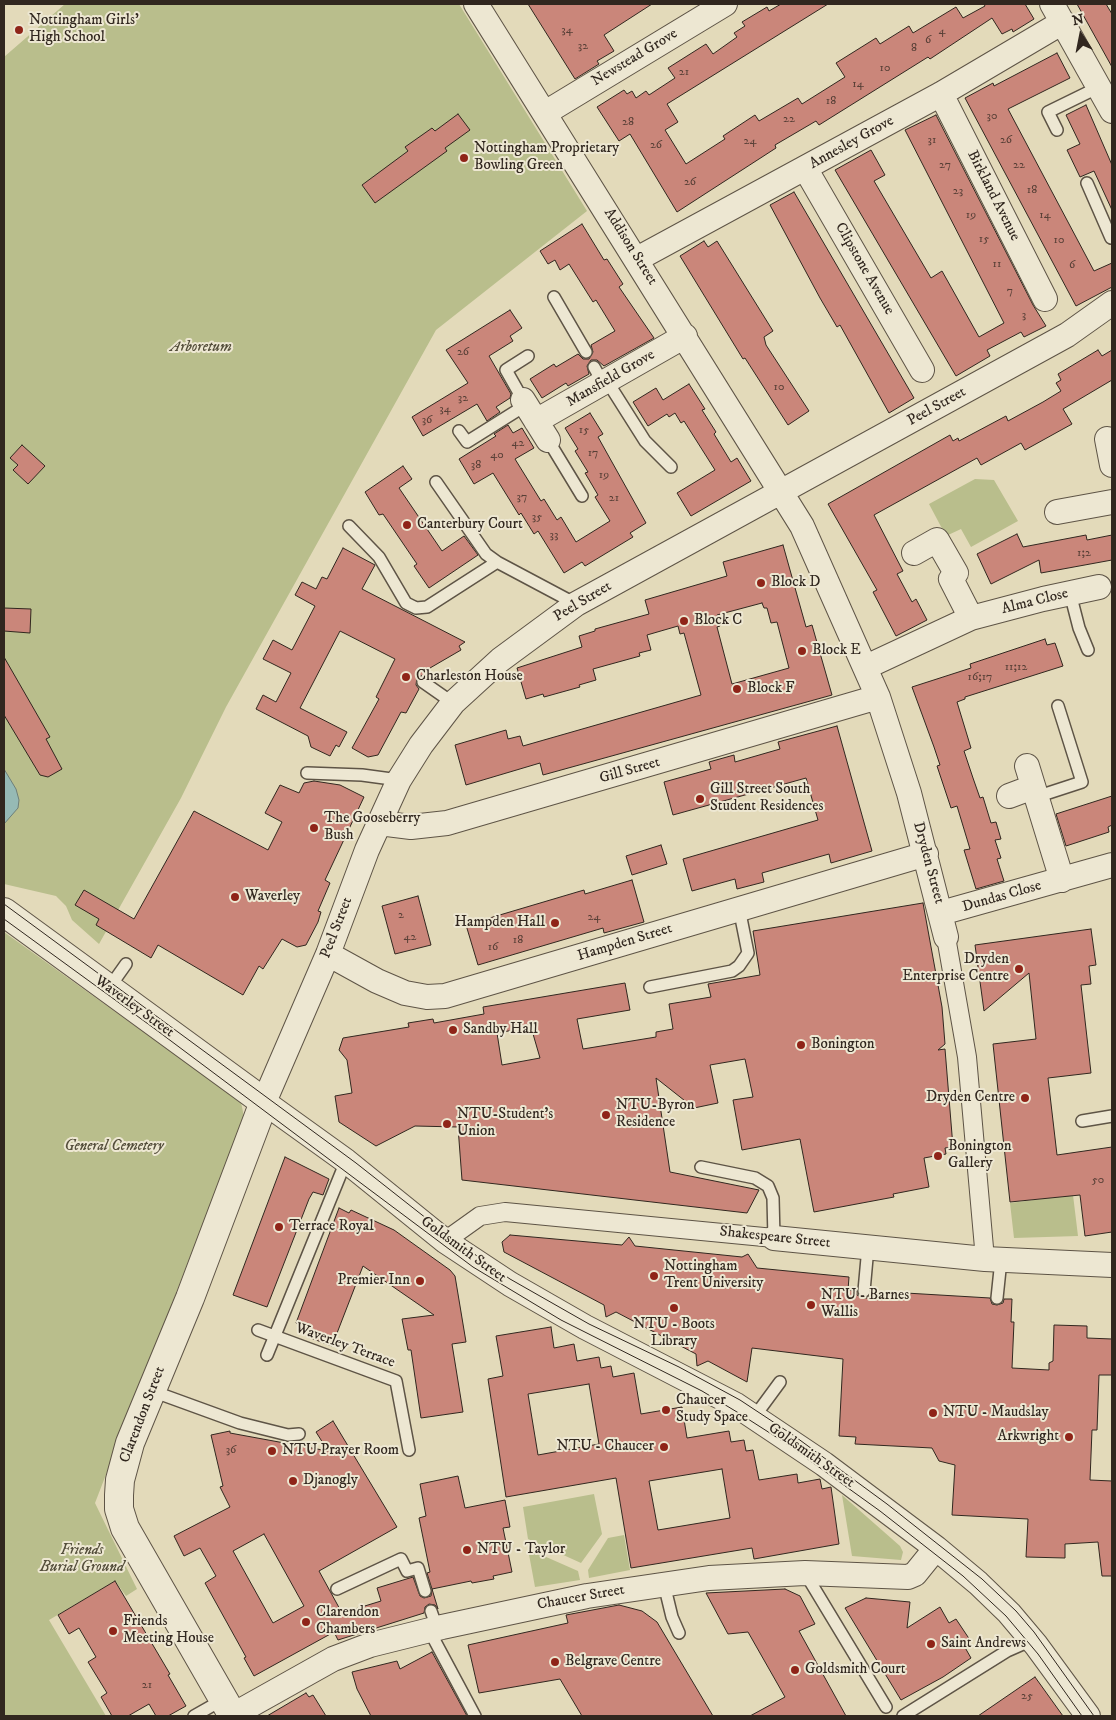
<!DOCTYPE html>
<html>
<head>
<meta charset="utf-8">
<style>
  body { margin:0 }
  #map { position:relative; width:1116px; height:1720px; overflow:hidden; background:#e3daba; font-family:"IM FELL DW Pica",serif }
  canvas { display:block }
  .frame { position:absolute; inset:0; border:5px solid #31271f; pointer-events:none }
  .north { position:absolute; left:1056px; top:10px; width:50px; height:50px; -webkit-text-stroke:4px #ede7d2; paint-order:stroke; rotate:349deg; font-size:14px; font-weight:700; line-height:20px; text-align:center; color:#31271f }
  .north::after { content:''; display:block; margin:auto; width:18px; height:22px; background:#31271f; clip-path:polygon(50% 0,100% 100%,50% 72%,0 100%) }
</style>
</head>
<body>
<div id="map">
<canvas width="1116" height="1720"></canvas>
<div class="frame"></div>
<div class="north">N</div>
</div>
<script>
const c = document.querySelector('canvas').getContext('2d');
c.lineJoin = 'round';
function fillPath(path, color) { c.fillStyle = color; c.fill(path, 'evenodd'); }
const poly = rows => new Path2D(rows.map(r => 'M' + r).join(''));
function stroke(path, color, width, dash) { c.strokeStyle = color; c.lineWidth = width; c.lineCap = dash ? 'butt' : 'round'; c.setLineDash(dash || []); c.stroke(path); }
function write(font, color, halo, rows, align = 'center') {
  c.font = font + ' "IM FELL DW Pica",serif'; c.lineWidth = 4; c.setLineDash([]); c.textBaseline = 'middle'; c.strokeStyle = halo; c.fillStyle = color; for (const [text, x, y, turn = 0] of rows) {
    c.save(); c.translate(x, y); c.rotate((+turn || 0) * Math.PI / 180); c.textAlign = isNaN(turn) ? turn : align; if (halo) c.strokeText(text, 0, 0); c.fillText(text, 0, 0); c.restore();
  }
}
const green = poly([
  [65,4,459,4,587,211,436,330,226,707,181,798,99,944,72,920,66,906,56,896,4,884,4,57],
  [975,479,994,480,1018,521,971,547,961,529,946,536,929,504],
  [4,932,241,1102,244,1117,95,1503,137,1589,126,1596,115,1581,49,1620,106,1716,4,1716],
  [1073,1195,1078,1236,1014,1238,1010,1203],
  [594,1494,602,1534,581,1563,528,1539,523,1507],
  [842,1495,900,1546,903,1552,901,1560,852,1556],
  [624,1535,630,1570,589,1578,588,1570,608,1538],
  [528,1549,578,1571,580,1580,535,1587]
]);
const water = poly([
  [4,769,16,789,19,800,18,808,4,824,4,769]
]);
const building = poly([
  [528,4,652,4,604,35,614,51,597,61,599,64,575,79,528,4],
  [781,4,828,4,667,104,678,122,665,130,686,164,725,139,723,136,755,115,759,121,798,98,802,104,845,77,836,63,876,38,880,44,909,26,913,33,956,7,963,18,985,6,984,4,1025,4,1034,19,1013,32,1012,29,1002,34,992,18,930,59,928,57,819,125,816,121,775,145,776,148,677,212,630,134,619,141,597,107,624,90,627,94,632,91,636,98,646,91,649,95,675,78,668,68,706,44,713,54,737,37,734,33,745,26,742,22,767,7,769,11,781,4],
  [1077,4,1106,4,1112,14,1112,67,1077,4],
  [1057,53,1070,78,1008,109,1094,271,1112,263,1112,287,1076,306,965,98,993,83,994,86,1057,53],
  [1086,105,1112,165,1112,210,1094,171,1080,177,1067,150,1080,144,1066,115,1086,105],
  [458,114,470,130,445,148,447,151,375,203,362,185,408,151,405,147,432,128,435,131,458,114],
  [936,115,1033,305,1046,326,1024,337,1021,332,987,350,990,356,956,376,835,170,871,150,885,175,874,181,931,278,942,271,979,337,1004,323,905,130,936,115],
  [794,192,914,398,889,413,840,325,837,327,820,298,770,205,794,192],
  [582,224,604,260,607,259,623,284,619,287,654,338,604,366,597,360,591,360,587,366,589,374,568,386,566,383,542,398,530,379,554,364,556,367,578,354,583,359,589,359,593,352,591,345,615,331,596,300,593,302,569,264,560,270,555,260,548,264,540,251,582,224],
  [704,241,708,247,717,241,773,331,764,337,766,345,809,411,788,425,745,358,743,359,680,256,704,241],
  [510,310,522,328,510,336,513,341,489,356,511,394,510,398,496,407,500,412,487,421,477,404,423,436,412,417,468,383,446,350,510,310],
  [1098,350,1102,356,1112,350,1112,380,1063,409,1072,424,1025,450,1021,443,981,465,977,458,874,515,903,571,897,574,912,602,916,599,927,620,896,636,873,592,877,590,828,504,950,435,953,441,958,438,959,441,1006,416,1008,421,1043,402,1061,391,1056,383,1061,380,1058,374,1098,350],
  [689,384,705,409,702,410,716,432,714,434,731,462,737,458,751,481,691,516,677,493,715,470,684,421,681,423,675,413,669,417,667,414,648,426,633,402,656,388,663,400,689,384],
  [590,413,603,434,598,437,646,523,630,533,633,537,585,566,582,562,564,573,538,531,534,534,521,513,519,515,493,473,474,484,459,459,496,436,494,434,508,425,513,433,522,428,534,448,515,459,541,501,544,499,557,520,561,517,576,542,610,521,595,497,598,495,585,473,588,472,575,451,578,449,565,428,590,413],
  [22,445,45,466,28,484,13,470,18,465,10,458,22,445],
  [403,466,412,479,399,488,442,551,464,536,478,555,429,588,414,566,417,564,383,514,379,515,365,492,403,466],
  [1017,534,1023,547,1086,535,1087,540,1112,535,1112,560,1041,573,1039,560,991,584,977,554,1017,534],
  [783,545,806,627,812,625,832,695,543,775,540,763,466,785,455,745,506,730,508,739,520,736,523,746,701,695,684,633,680,634,678,626,647,635,651,650,639,653,640,656,593,669,596,680,579,685,580,687,544,697,543,694,526,699,517,668,582,647,579,636,595,631,595,629,649,614,645,600,727,576,723,562,783,545],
  [762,603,764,608,767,608,771,623,777,622,789,668,732,684,717,627,720,626,717,615,762,603],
  [343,548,375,565,362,589,465,642,459,646,461,650,430,668,426,675,417,677,416,685,419,689,406,713,401,712,378,755,368,757,352,748,379,699,376,697,395,659,340,631,300,708,347,732,339,747,336,745,330,756,311,747,308,736,256,709,263,695,276,702,291,673,263,659,273,640,292,650,315,606,295,595,302,582,316,589,322,577,327,579,343,548],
  [4,608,31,609,30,633,4,631,4,608],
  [1045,639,1047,645,1055,643,1063,666,965,697,965,699,957,702,971,748,964,751,973,778,980,798,983,797,991,823,996,822,1001,839,995,840,1001,858,997,859,1004,881,976,889,964,850,970,849,957,806,951,808,937,766,940,765,934,747,912,687,971,668,970,664,1045,639],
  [4,657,50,737,46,739,62,769,48,777,40,775,4,715,4,657],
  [837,726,872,851,831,863,829,854,762,873,764,882,737,889,735,879,692,891,683,859,818,820,806,778,673,815,664,782,711,769,709,762,734,755,735,762,780,749,778,742,837,726],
  [314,781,340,785,364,797,325,880,330,883,318,911,321,912,318,922,306,945,297,947,282,939,263,969,259,966,243,995,158,945,151,958,96,925,99,919,75,905,84,890,134,919,194,811,268,850,282,822,265,813,280,785,299,793,304,783,314,781],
  [1112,796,1112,825,1108,827,1109,832,1066,846,1056,814,1112,796],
  [661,845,667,864,632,875,626,856,661,845],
  [632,880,644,922,604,933,603,928,478,965,466,925,584,890,585,894,632,880],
  [418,896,431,945,395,954,382,906,418,896],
  [923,903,942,1007,945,1044,938,1050,945,1049,953,1147,945,1148,946,1154,924,1158,929,1187,893,1194,894,1197,814,1212,800,1139,742,1150,733,1100,753,1097,745,1059,710,1065,718,1103,694,1108,656,1078,670,1172,759,1190,747,1213,462,1180,458,1127,415,1126,376,1146,339,1122,335,1096,352,1093,347,1060,339,1050,343,1038,409,1027,408,1023,433,1019,434,1023,484,1014,483,1007,625,983,630,1010,577,1019,583,1049,656,1037,656,1032,673,1029,669,1004,711,997,708,984,760,975,753,931,923,903],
  [531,1027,540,1058,502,1065,497,1033,531,1027],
  [1091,929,1096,965,1089,966,1091,984,1081,985,1091,1073,1048,1078,1057,1155,1112,1147,1112,1232,1085,1236,1080,1195,1010,1202,993,1044,1036,1039,1029,973,984,1011,975,945,1091,929],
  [285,1157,329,1179,323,1195,313,1192,309,1199,267,1307,233,1295,285,1157],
  [339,1208,349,1213,351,1210,394,1230,450,1270,455,1276,466,1342,452,1344,463,1412,421,1418,411,1350,408,1350,402,1319,434,1315,363,1266,332,1346,308,1337,311,1329,296,1323,339,1208],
  [510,1235,622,1245,629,1237,635,1246,742,1257,748,1254,757,1268,849,1277,848,1290,857,1291,857,1295,863,1298,868,1298,872,1291,990,1298,992,1304,997,1305,1003,1303,1004,1299,1012,1299,1011,1322,1014,1322,1012,1368,1049,1370,1049,1363,1053,1361,1054,1325,1087,1326,1087,1338,1112,1339,1112,1375,1099,1375,1097,1430,1092,1430,1090,1480,1112,1481,1112,1576,1102,1576,1098,1542,1065,1544,1065,1558,1026,1557,1028,1519,952,1515,955,1465,939,1461,932,1448,855,1444,856,1437,839,1436,843,1359,752,1348,747,1382,708,1361,697,1366,696,1354,616,1312,606,1317,604,1305,504,1252,502,1242,510,1235],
  [551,1327,554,1348,574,1344,577,1361,599,1357,601,1368,611,1366,613,1377,634,1373,641,1414,682,1407,687,1438,729,1431,731,1442,744,1440,746,1451,753,1450,759,1480,797,1474,798,1483,820,1479,822,1489,831,1487,839,1544,754,1559,752,1548,631,1568,616,1478,506,1497,488,1379,503,1376,496,1336,551,1327],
  [589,1384,599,1444,538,1455,528,1394,589,1384],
  [722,1469,730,1518,658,1530,649,1481,722,1469],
  [333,1421,397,1527,319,1571,342,1613,381,1601,377,1588,413,1577,420,1596,424,1598,431,1596,432,1589,427,1573,430,1572,419,1518,426,1516,420,1484,458,1476,465,1508,505,1500,510,1527,503,1528,512,1572,493,1576,494,1579,472,1583,471,1581,432,1589,438,1609,435,1605,429,1604,425,1607,424,1613,338,1640,334,1632,254,1676,244,1658,246,1657,205,1583,216,1576,200,1548,184,1556,174,1536,230,1507,220,1487,223,1486,211,1435,230,1431,230,1433,328,1451,316,1432,333,1421],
  [264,1534,304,1606,273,1623,233,1551,264,1534],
  [115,1581,170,1674,168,1675,186,1706,168,1716,156,1716,149,1704,128,1716,112,1716,101,1697,107,1693,88,1662,96,1657,79,1628,69,1634,58,1615,115,1581],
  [785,1589,800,1596,815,1624,799,1631,846,1716,750,1716,785,1697,748,1632,728,1634,706,1593,785,1589],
  [866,1598,910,1602,907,1628,940,1607,949,1623,956,1619,970,1640,963,1644,971,1658,943,1677,901,1700,845,1608,866,1598],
  [619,1605,642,1611,657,1622,713,1716,582,1716,560,1679,479,1693,468,1645,568,1623,566,1615,619,1605],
  [432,1652,467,1716,371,1716,357,1689,352,1672,397,1661,400,1669,432,1652],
  [1035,1677,1063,1716,978,1716,1035,1677],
  [306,1693,309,1697,313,1695,326,1716,267,1716,306,1693]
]);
const service = poly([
  [1057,130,1048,112,1099,87],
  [1087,183,1111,238],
  [554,297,586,352],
  [594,367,603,383],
  [607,381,645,441,671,467],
  [523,400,506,370,528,356],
  [459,431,467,442,526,405],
  [548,440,582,496],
  [436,482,486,554,497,562],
  [349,526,379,557,406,603,416,608,427,607,497,562,576,604],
  [1070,593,1079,628,1088,650],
  [423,682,453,703],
  [307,773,362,775,399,780],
  [1036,797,1082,782,1058,706],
  [650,987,732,971,739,966,748,953,739,908],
  [109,988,126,964],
  [1082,1121,1112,1116],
  [701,1167,755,1178,768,1186,773,1198,774,1238],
  [864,1291,868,1247],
  [997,1298,1001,1260],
  [258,1330,396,1381,409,1450],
  [267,1355,346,1161],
  [152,1391,240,1423,288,1435,299,1434],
  [755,1416,780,1382],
  [805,1573,886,1707],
  [664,1584,672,1617,679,1633],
  [337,1589,401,1559,407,1571,418,1568,425,1591],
  [431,1611,437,1628],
  [429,1630,475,1716],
  [194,1716,224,1699],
  [903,1716,1007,1651,1032,1640]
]);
const pedestrian = poly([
  [946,937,967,1057,985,1259],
  [445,1241,480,1216,505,1212,774,1238]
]);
const minor = poly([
  [476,4,802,526,878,697,909,793,946,937],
  [1052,4,1112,111],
  [941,94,1045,299],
  [545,113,725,4],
  [805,168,922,370],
  [637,259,941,94,1063,22],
  [523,400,548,440],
  [536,421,685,336],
  [1107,439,1112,465],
  [1057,512,1112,502],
  [914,553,937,540,956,573,951,579,971,618],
  [866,667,971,618,1043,599,1099,587],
  [1027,766,1062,880],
  [1009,796,1033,787],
  [379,823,411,827,447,823,878,697],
  [941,913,1112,865],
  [328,954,377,981,405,993,427,997,445,996,926,854],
  [774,1238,985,1259,1112,1265],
  [233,1715,333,1659,370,1645,442,1627,587,1596,709,1578,805,1573,908,1577,915,1574,936,1548],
  [1088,1716,1036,1645,1009,1613,978,1583,936,1548,824,1464,736,1405,585,1327,510,1284,445,1241,346,1161,264,1102,328,954,367,850,399,780,421,745,453,703,500,660,576,604,1067,335,1112,303]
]);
const tertiary = poly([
  [4,912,264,1102,190,1298,130,1443,120,1480,119,1495,119,1509,125,1528,233,1716]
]);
const tram = poly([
  [4,904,356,1163,450,1237,510,1279,589,1324,679,1367,740,1400,793,1435,887,1504,982,1579,1016,1611,1034,1632,1094,1716],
  [4,919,155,1029,473,1267,561,1320,702,1391,737,1412,784,1442,880,1511,963,1576,1006,1616,1038,1654,1082,1716]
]);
const markers = [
  [19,30,5,"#8f2418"],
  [464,158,5,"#8f2418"],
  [407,525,5,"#8f2418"],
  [761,583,5,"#8f2418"],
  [684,621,5,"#8f2418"],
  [802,651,5,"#8f2418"],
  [406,677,5,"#8f2418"],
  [737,689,5,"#8f2418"],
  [700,799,5,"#8f2418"],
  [314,828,5,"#8f2418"],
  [235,897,5,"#8f2418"],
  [555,923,5,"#8f2418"],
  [1019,969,5,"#8f2418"],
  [453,1030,5,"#8f2418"],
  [801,1045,5,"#8f2418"],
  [1025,1098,5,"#8f2418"],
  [606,1115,5,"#8f2418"],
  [447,1124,5,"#8f2418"],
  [938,1156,5,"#8f2418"],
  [279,1227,5,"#8f2418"],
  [654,1276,5,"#8f2418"],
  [420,1281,5,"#8f2418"],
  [811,1305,5,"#8f2418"],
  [674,1308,5,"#8f2418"],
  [666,1410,5,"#8f2418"],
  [933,1413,5,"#8f2418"],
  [1069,1437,5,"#8f2418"],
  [664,1447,5,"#8f2418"],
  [272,1451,5,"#8f2418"],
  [293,1481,5,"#8f2418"],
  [467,1550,5,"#8f2418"],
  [306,1622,5,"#8f2418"],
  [113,1631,5,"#8f2418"],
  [931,1644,5,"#8f2418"],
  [555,1662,5,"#8f2418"],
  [795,1670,5,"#8f2418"]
];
const numberNames = [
  ["34",567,31],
  ["4",942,32],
  ["6",928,41],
  ["32",583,47],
  ["8",914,49],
  ["10",885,69],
  ["21",684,73],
  ["14",858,85],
  ["18",831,102],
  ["30",992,117],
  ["22",789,120],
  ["28",628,123],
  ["31",932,141],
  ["26",1006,141],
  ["24",750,142],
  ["26",656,146],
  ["27",945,166],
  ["22",1019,166],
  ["26",690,183],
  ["18",1032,191],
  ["23",958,192],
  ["19",971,216],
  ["14",1045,216],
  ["15",984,240],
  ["10",1059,241],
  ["11",997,265],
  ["6",1072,266],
  ["7",1010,292],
  ["3",1024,316],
  ["26",463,353],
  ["10",779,388],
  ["32",463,399],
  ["34",445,410],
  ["36",427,421],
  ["15",584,431],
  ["42",518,444],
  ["17",593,454],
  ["40",497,456],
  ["38",476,466],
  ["19",604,476],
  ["37",522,498],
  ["21",614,499],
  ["35",537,518],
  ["33",554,536],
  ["1;2",1084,554],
  ["11;12",1016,668],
  ["16;17",980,678],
  ["2",401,916],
  ["24",594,918],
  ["42",410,938],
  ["18",518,941],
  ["16",493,948],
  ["50",1098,1181],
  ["36",231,1451],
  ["21",147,1686],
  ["25",1027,1697]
];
const poiNames = [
  ["Nottingham Girls'",29,21],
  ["High School",29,38],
  ["Nottingham Proprietary",474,149],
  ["Bowling Green",474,166],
  ["Canterbury Court",417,525],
  ["Block D",771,583],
  ["Block C",694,621],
  ["Block E",812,651],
  ["Charleston House",416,677],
  ["Block F",747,689],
  ["Gill Street South",710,790],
  ["Student Residences",710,807],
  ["The Gooseberry",324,819],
  ["Bush",324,836],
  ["Waverley",245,897],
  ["Hampden Hall",545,923,"right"],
  ["Dryden",1009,960,"right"],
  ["Enterprise Centre",1009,977,"right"],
  ["Sandby Hall",463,1030],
  ["Bonington",811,1045],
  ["Dryden Centre",1015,1098,"right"],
  ["NTU-Byron",616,1106],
  ["Residence",616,1123],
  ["NTU-Student's",457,1115],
  ["Union",457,1132],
  ["Bonington",948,1147],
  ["Gallery",948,1164],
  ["Terrace Royal",289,1227],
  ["Nottingham",664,1267],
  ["Trent University",664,1284],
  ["Premier Inn",410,1281,"right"],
  ["NTU - Barnes",821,1296],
  ["Wallis",821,1313],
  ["NTU - Boots",674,1325,"center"],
  ["Library",674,1342,"center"],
  ["Chaucer",676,1401],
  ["Study Space",676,1418],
  ["NTU - Maudslay",943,1413],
  ["Arkwright",1059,1437,"right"],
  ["NTU - Chaucer",654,1447,"right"],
  ["NTU Prayer Room",282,1451],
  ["Djanogly",303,1481],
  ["NTU - Taylor",477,1550],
  ["Clarendon",316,1613],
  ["Chambers",316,1630],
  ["Friends",123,1622],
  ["Meeting House",123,1639],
  ["Saint Andrews",941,1644],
  ["Belgrave Centre",565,1662],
  ["Goldsmith Court",805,1670]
];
const streetNames = [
  ["Newstead Grove",635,58,-31],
  ["Annesley Grove",852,143,-29],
  ["Birkland Avenue",993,196,63],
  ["Addison Street",630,247,58],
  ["Clipstone Avenue",864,269,60],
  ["Mansfield Grove",611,379,-30],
  ["Peel Street",937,407,-29],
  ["Peel Street",583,602,-31],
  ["Alma Close",1035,602,-14],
  ["Gill Street",630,771,-16],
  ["Dryden Street",928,863,75],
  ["Dundas Close",1002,897,-16],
  ["Peel Street",337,928,-69],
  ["Hampden Street",625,943,-17],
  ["Waverley Street",134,1007,36],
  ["Shakespeare Street",775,1238,6],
  ["Goldsmith Street",463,1250,36],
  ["Waverley Terrace",345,1346,20],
  ["Clarendon Street",143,1415,-69],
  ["Goldsmith Street",811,1456,35],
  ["Chaucer Street",581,1598,-10]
];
const parkNames = [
  ["Arboretum",201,348],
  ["General Cemetery",114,1147],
  ["Friends",82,1551],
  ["Burial Ground",82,1568]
];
fillPath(green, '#b9be8c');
fillPath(water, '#96bab5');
stroke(water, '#6e7f79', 1);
fillPath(building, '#ca867a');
stroke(building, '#31271f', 1);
stroke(service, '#5e5446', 14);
stroke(pedestrian, '#5e5446', 20);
stroke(minor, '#5e5446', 26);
stroke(tertiary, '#5e5446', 30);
stroke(service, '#ede7d2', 11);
stroke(pedestrian, '#ede7d2', 18);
stroke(minor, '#ede7d2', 24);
stroke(tertiary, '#ede7d2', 28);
stroke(tram, '#31271f', 1);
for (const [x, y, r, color] of markers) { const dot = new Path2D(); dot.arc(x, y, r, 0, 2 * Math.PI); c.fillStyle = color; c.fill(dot); stroke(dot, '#ede7d2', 2); }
write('12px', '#573f36', null, numberNames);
write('15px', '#31271f', '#ede7d2', poiNames, 'left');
write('15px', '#31271f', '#ede7d2', streetNames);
write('italic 15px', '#534d3a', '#ede7d2', parkNames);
</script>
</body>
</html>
